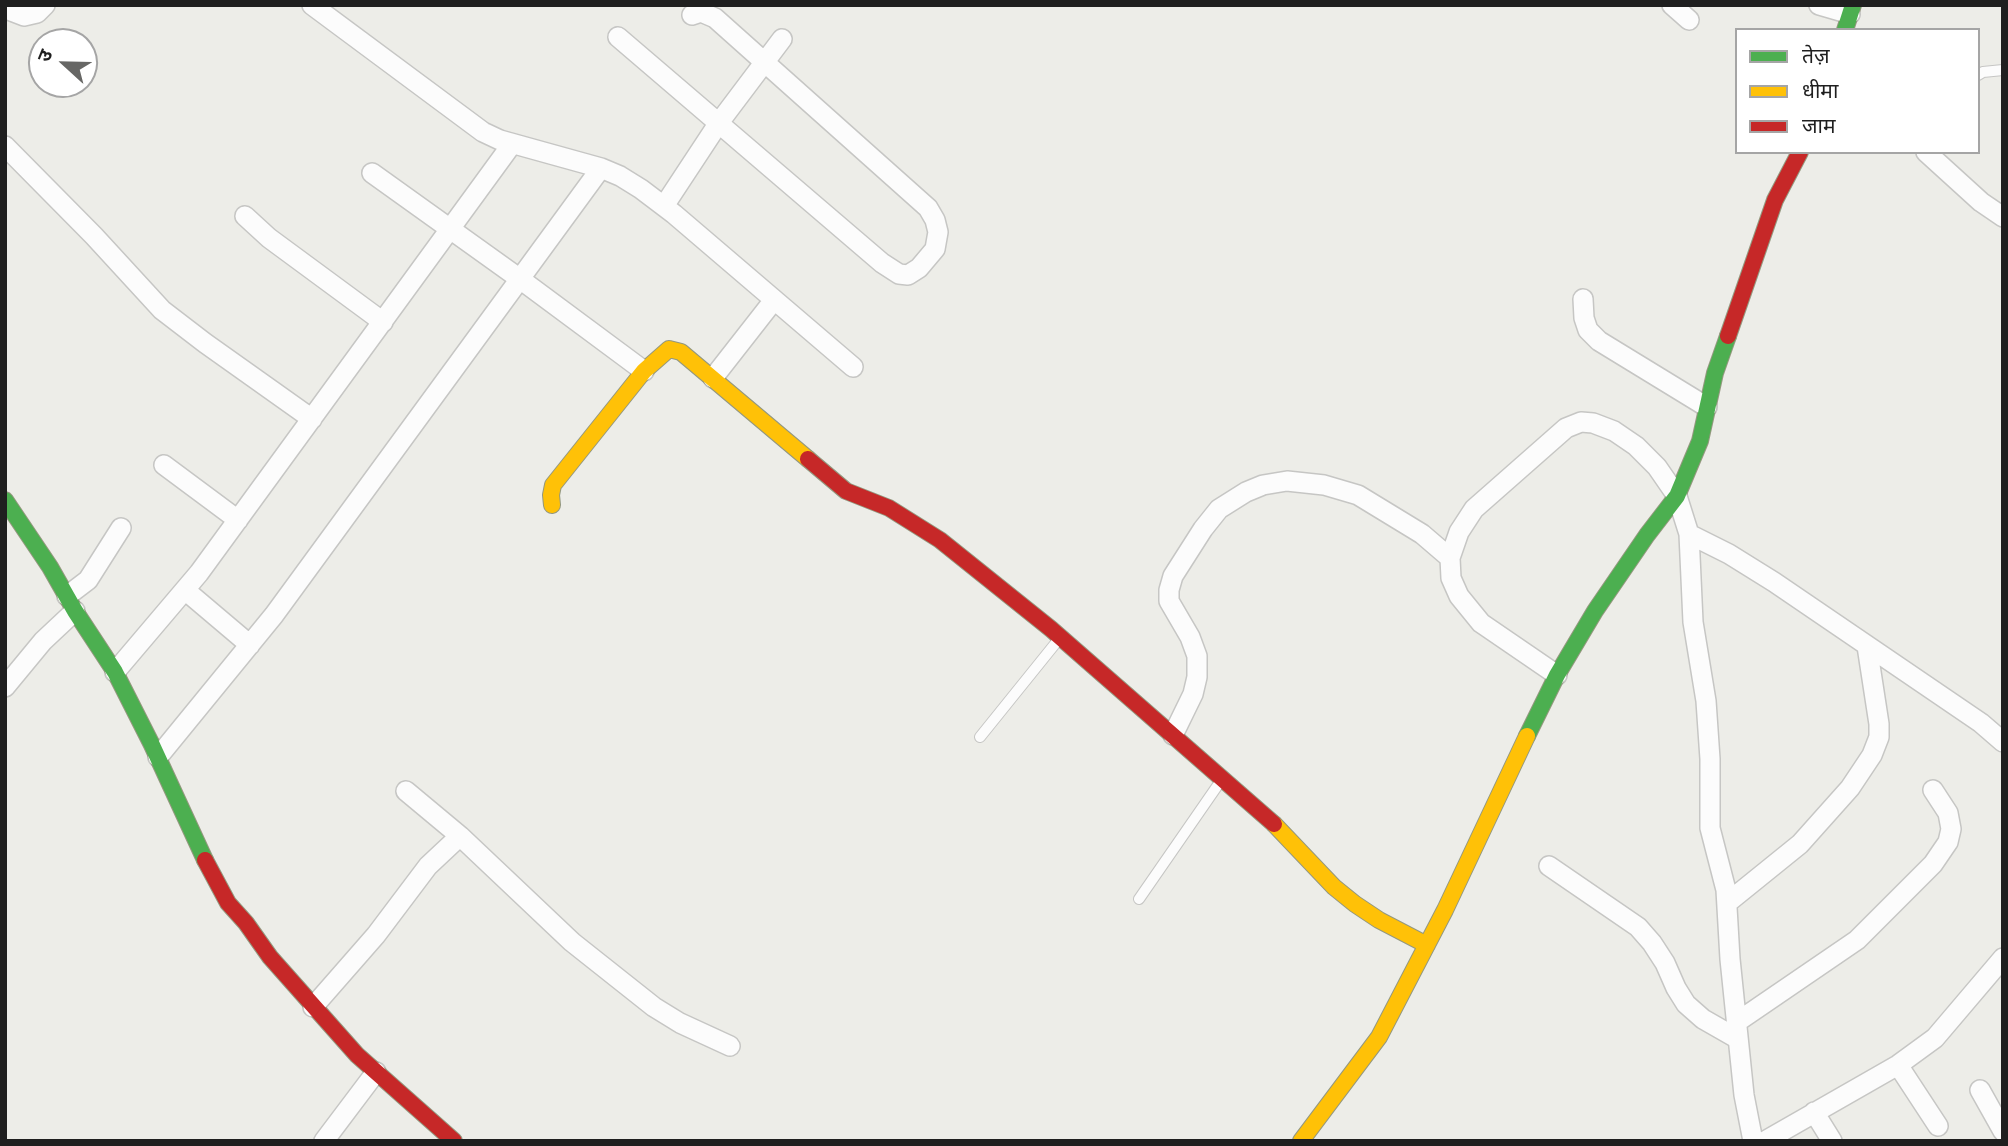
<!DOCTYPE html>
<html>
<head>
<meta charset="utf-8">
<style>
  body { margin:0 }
  #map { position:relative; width:2008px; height:1146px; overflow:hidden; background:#edede8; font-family:"DM Sans","Noto Sans Devanagari",sans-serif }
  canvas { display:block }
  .frame { position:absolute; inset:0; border:7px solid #1f1f1f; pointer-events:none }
  .legend { position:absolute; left:1735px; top:28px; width:245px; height:126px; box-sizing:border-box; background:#fff; border:2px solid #a5a5a5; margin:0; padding:9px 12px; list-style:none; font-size:21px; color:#1f1f1f }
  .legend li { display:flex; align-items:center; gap:14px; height:35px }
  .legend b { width:35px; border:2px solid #a5a5a5 }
  .north { position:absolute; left:28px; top:28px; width:70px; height:70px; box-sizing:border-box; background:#fff; border:2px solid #a5a5a5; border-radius:50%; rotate:292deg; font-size:19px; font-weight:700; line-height:28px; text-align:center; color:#1f1f1f }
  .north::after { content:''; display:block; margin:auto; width:24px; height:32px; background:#676765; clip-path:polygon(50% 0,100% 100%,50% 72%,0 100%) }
</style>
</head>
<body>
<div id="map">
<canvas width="2008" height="1146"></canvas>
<div class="frame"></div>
<ul class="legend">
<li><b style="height:9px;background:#4caf50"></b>तेज़</li>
<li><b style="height:9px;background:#ffc107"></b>धीमा</li>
<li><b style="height:9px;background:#c62828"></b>जाम</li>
</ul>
<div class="north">उ</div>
</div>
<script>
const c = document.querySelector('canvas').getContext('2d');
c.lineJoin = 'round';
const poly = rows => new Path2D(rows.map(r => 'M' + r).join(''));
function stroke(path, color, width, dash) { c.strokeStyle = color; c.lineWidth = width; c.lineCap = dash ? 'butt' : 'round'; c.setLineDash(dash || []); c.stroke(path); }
const lane = poly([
  [1978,75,1983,72,2003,70],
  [980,737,1059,639],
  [1139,899,1220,782]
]);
const street = poly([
  [312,5,483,132,500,140,601,168,620,176,641,189,674,214,853,367],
  [1672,5,1689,20],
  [1819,5,1850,14],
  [5,6,11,11,24,16,37,13,45,5],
  [618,37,882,263,899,274,908,275,919,268,935,249,938,232,935,220,928,208,715,18,701,12,692,15],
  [5,146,94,236,162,310,205,343,312,419],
  [1926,152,1981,202,2003,217],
  [372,173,520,279,644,371],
  [664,206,718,124,782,39],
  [245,216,269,238,383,322],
  [1583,299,1584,318,1588,330,1599,341,1707,407],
  [713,378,774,300],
  [164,465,238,520],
  [1689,534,1729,554,1774,582,1981,723,2003,742],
  [185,590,250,645],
  [67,596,88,580,121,528],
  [115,672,199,573,512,144],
  [1557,675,1481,623,1459,596,1451,578,1450,558,1459,532,1474,509,1566,428,1581,422,1593,423,1614,431,1636,446,1657,467,1677,496,1689,534,1693,622,1706,701,1710,759,1710,828,1726,890,1730,959,1744,1095,1753,1141],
  [5,687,43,641,75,611],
  [1173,735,1193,694,1197,677,1197,656,1190,637,1169,601,1169,590,1173,576,1203,529,1219,509,1246,492,1263,485,1287,481,1324,485,1358,495,1422,534,1450,558],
  [158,757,274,615,601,168],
  [406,791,460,836,572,942,654,1007,680,1023,730,1046],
  [1549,866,1638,927,1652,943,1665,963,1676,988,1686,1004,1703,1019,1738,1039],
  [1727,903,1800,844,1850,788,1872,755,1879,737,1879,724,1867,646],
  [313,1007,376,935,428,866,460,836],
  [1737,1022,1857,940,1933,864,1948,842,1951,829,1948,813,1933,790],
  [1898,1065,1938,1126],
  [1980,1090,2003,1131],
  [1814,1112,1832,1141],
  [324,1141,376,1072],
  [1765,1141,1898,1065,1935,1038,2003,958]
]);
const fast = poly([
  [1845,30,1853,5],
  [5,500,50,567,75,611,115,672,152,745,205,860],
  [1527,736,1557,675,1595,611,1647,535,1677,496,1700,441,1715,373,1728,336]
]);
const slow = poly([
  [552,505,551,495,553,485,644,371,669,349,681,352,808,459],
  [1274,824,1334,887,1355,904,1379,920,1427,945],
  [1301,1141,1379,1037,1445,910,1527,736]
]);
const jam = poly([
  [1728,336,1775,200,1800,152],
  [808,459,846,491,889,508,940,540,1051,629,1274,824],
  [205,860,228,903,246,923,270,957,357,1055,454,1141]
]);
stroke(lane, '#c6c6c4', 12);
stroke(street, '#c6c6c4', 22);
stroke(fast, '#94987f', 18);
stroke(slow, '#94987f', 18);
stroke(jam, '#94987f', 18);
stroke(lane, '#fcfcfc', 10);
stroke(street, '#fcfcfc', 19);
stroke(fast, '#4caf50', 16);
stroke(slow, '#ffc107', 16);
stroke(jam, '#c62828', 16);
</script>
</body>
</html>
